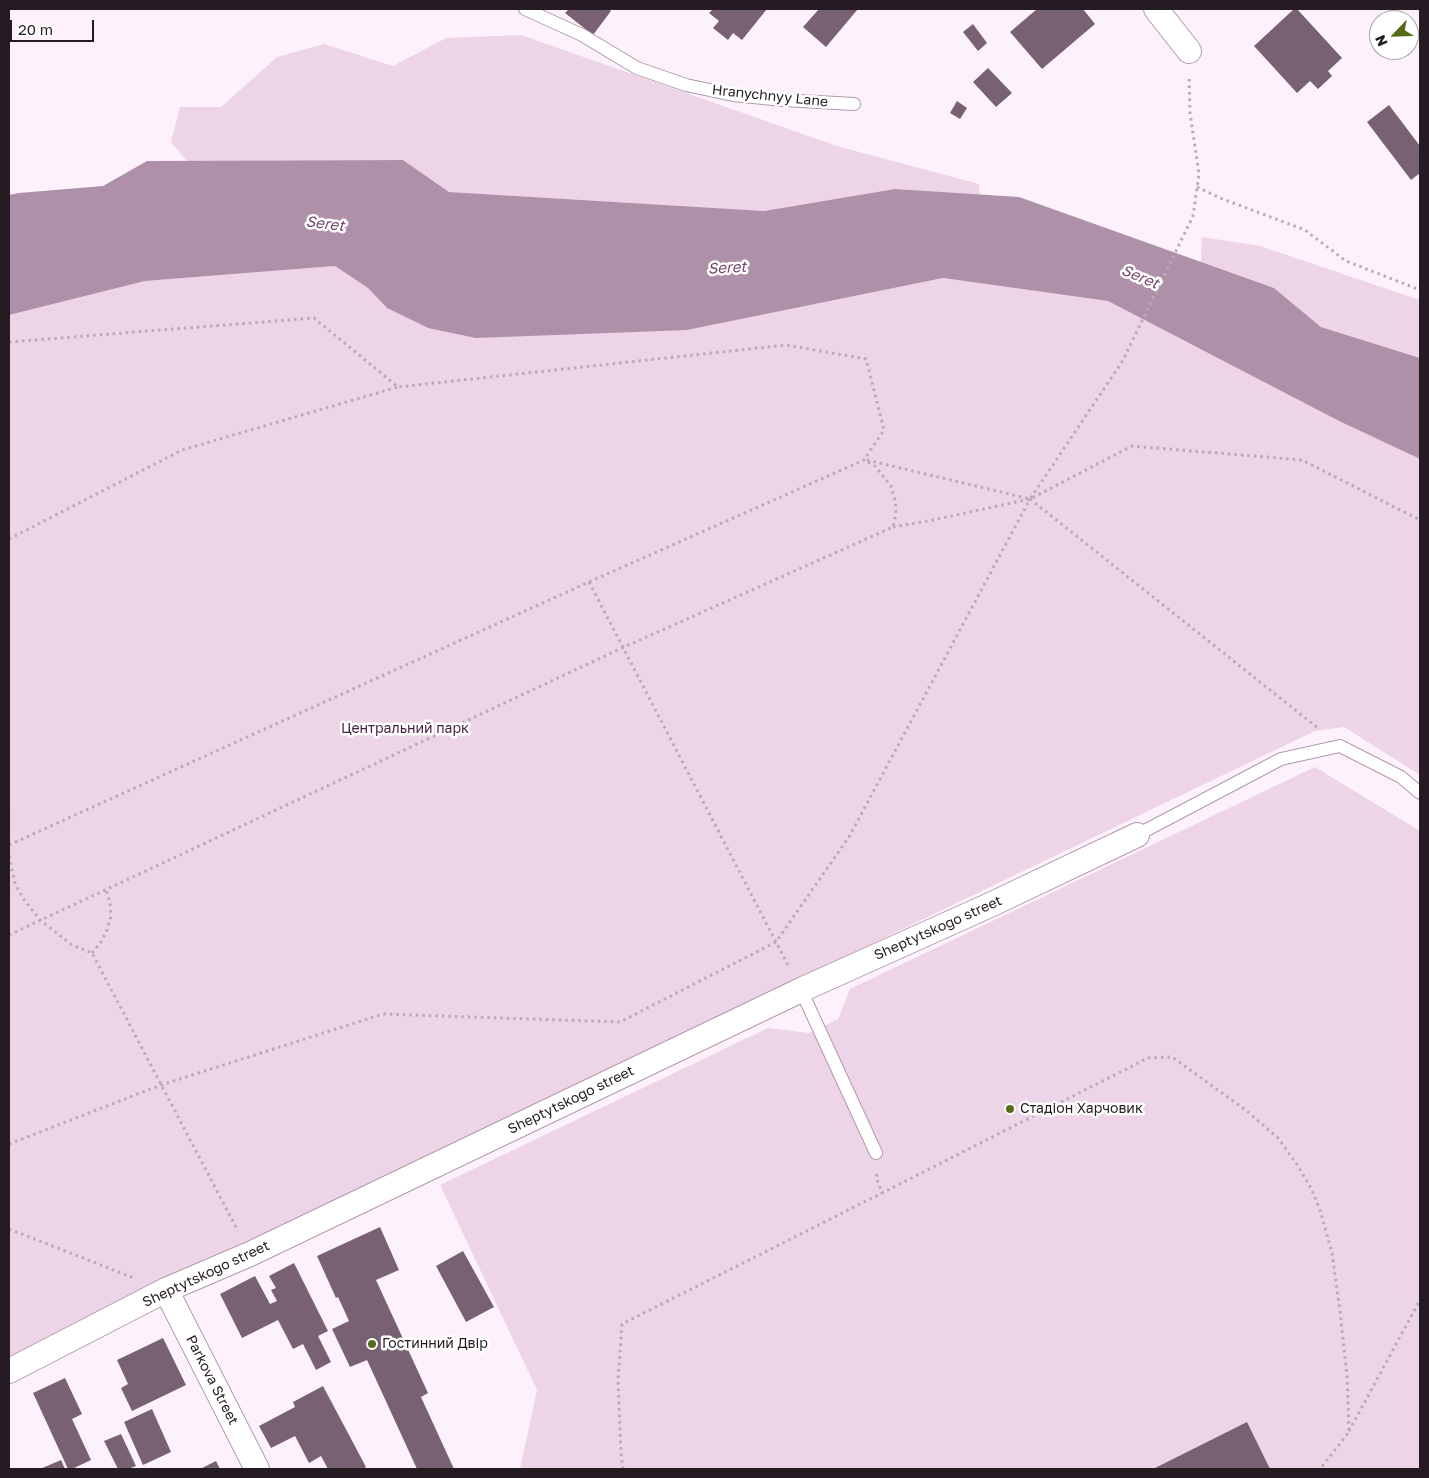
<!DOCTYPE html>
<html>
<head>
<meta charset="utf-8">
<style>
  body { margin:0 }
  #map { position:relative; width:1429px; height:1478px; overflow:hidden; background:#fdf2fb; font-family:"Golos Text",sans-serif }
  canvas { display:block }
  .frame { position:absolute; inset:0; border:10px solid #251b23; pointer-events:none }
  .north { position:absolute; left:1369px; top:10px; width:50px; height:50px; box-sizing:border-box; background:#fff; border:1px solid #a8a4a7; border-radius:50%; rotate:246deg; font-size:14px; font-weight:700; line-height:20px; text-align:center; color:#251b23 }
  .north::after { content:''; display:block; margin:auto; width:18px; height:22px; background:#556b1a; clip-path:polygon(50% 0,100% 100%,50% 72%,0 100%) }
  .scale { position:absolute; left:10px; top:20px; width:84px; height:22px; box-sizing:border-box; border:2px solid #251b23; border-top:0; padding-left:6px; font-size:15px; line-height:18px; white-space:nowrap; color:#251b23; -webkit-text-stroke:4px #fff; paint-order:stroke }
</style>
</head>
<body>
<div id="map">
<canvas width="1429" height="1478"></canvas>
<div class="frame"></div>
<div class="north">N</div>
<div class="scale">20 m</div>
</div>
<script>
const c = document.querySelector('canvas').getContext('2d');
c.lineJoin = 'round';
function fillPath(path, color) { c.fillStyle = color; c.fill(path, 'evenodd'); }
const poly = rows => new Path2D(rows.map(r => 'M' + r).join(''));
function stroke(path, color, width, dash) { c.strokeStyle = color; c.lineWidth = width; c.lineCap = dash ? 'butt' : 'round'; c.setLineDash(dash || []); c.stroke(path); }
function write(font, color, halo, rows, align = 'center') {
  c.font = font + ' "Golos Text",sans-serif'; c.lineWidth = 5; c.setLineDash([]); c.textBaseline = 'middle'; c.strokeStyle = halo; c.fillStyle = color; for (const [text, x, y, turn = 0] of rows) {
    c.save(); c.translate(x, y); c.rotate((+turn || 0) * Math.PI / 180); c.textAlign = isNaN(turn) ? turn : align; if (halo) c.strokeText(text, 0, 0); c.fillText(text, 0, 0); c.restore();
  }
}
const green = poly([
  [521,35,837,146,979,184,980,195,895,189,764,211,449,192,403,160,187,161,171,142,180,107,221,107,277,57,324,44,393,66,446,38],
  [1202,237,1260,246,1420,300,1420,358,1321,327,1274,288,1201,262],
  [335,266,368,288,387,308,428,328,687,330,943,278,1108,301,1339,421,1420,459,1420,775,1344,727,1315,731,9,1358,9,315,145,281],
  [1315,767,1420,831,1420,1469,520,1469,537,1390,440,1185,768,1028,809,1033,838,1019,850,989]
]);
const water = poly([
  [403,160,449,192,764,211,895,189,1019,197,1274,288,1321,327,1420,358,1420,459,1339,421,1108,301,943,278,687,330,476,338,428,328,387,308,368,288,335,266,145,281,9,315,9,195,19,193,103,186,147,161]
]);
const building = poly([
  [569,9,608,9,611,11,593,35,565,13],
  [713,9,767,9,742,40,733,33,728,40,713,28,719,21,709,13],
  [819,9,858,9,826,47,803,27],
  [1037,9,1083,9,1095,24,1042,69,1010,32],
  [1294,9,1297,9,1342,58,1328,71,1332,76,1318,89,1310,81,1297,93,1254,46],
  [973,24,987,43,978,51,963,32],
  [988,68,1012,93,996,107,973,82],
  [957,101,967,108,960,119,950,113],
  [1389,105,1420,146,1420,173,1411,180,1367,122],
  [380,1227,399,1270,376,1280,428,1393,421,1397,454,1469,417,1469,367,1360,350,1367,332,1329,349,1321,338,1297,336,1298,317,1256],
  [463,1251,494,1307,466,1322,436,1266],
  [294,1263,328,1331,318,1336,331,1362,316,1370,303,1344,293,1349,278,1320,242,1338,220,1294,255,1276,270,1304,277,1301,271,1290,276,1288,269,1276],
  [163,1338,186,1385,132,1411,121,1388,128,1384,117,1360],
  [65,1378,82,1414,72,1419,91,1460,72,1469,68,1469,33,1393],
  [323,1386,366,1467,363,1469,328,1469,321,1456,309,1463,295,1436,271,1448,259,1426,295,1407,293,1402],
  [152,1409,171,1452,143,1465,124,1422],
  [1247,1422,1270,1469,1153,1469],
  [121,1434,136,1466,128,1469,118,1469,104,1441],
  [61,1460,65,1469,40,1469],
  [216,1461,220,1469,200,1469]
]);
const path = poly([
  [1197,187,1220,198,1305,230,1346,261,1420,290],
  [9,342,314,318,398,387,786,345,866,359,884,430,864,460,589,582,9,845],
  [867,460,1030,499,1122,362,1193,216,1199,174,1190,113,1189,76],
  [1030,499,1319,729],
  [893,527,928,521,1030,499,1132,446,1302,460,1420,520],
  [9,539,182,450,398,387],
  [589,582,789,967],
  [9,812,9,828],
  [9,856,15,884,23,898,40,920,72,945,92,953,238,1231],
  [9,935,622,648,893,527,896,513,895,500,891,486,875,466,864,460],
  [92,953,101,942,107,930,111,916,110,903,106,890],
  [9,1144,161,1085,383,1014,620,1022,776,942,849,837,1030,499],
  [877,1174,876,1177,882,1193,1148,1058,1172,1057,1247,1111,1278,1138,1296,1163,1312,1190,1320,1210,1332,1253,1340,1311,1347,1376,1349,1432,1320,1469],
  [9,1229,134,1278],
  [1349,1431,1420,1300],
  [623,1469,621,1453,618,1381,622,1324,882,1193]
]);
const service = poly([
  [525,9,582,35,637,68,686,85,733,95,783,100,854,104],
  [1137,835,1281,759,1340,746,1401,777,1420,793],
  [801,990,876,1153]
]);
const minor = poly([
  [1156,9,1189,51],
  [166,1290,257,1469],
  [9,1371,166,1290,250,1254,801,990,990,905,1137,835]
]);
const markers = [
  [1010,1109,5,"#556b1a"],
  [372,1344,5,"#556b1a"]
];
const streetNames = [
  ["Hranychnyy Lane",770,96,6],
  ["Sheptytskogo street",938,928,-24],
  ["Sheptytskogo street",571,1100,-26],
  ["Sheptytskogo street",206,1274,-25],
  ["Parkova Street",212,1380,63]
];
const parkNames = [
  ["Центральний парк",405,729]
];
const poiNames = [
  ["Стадіон Харчовик",1020,1109],
  ["Гостинний Двір",382,1344]
];
const waterNames = [
  ["Seret",325,224,7],
  ["Seret",727,268,-3],
  ["Seret",1140,277,23]
];
fillPath(green, '#edd4e7');
fillPath(water, '#ae91a8');
fillPath(building, '#796174');
stroke(service, '#b299ad', 14);
stroke(minor, '#b299ad', 26);
stroke(path, '#b7acb5', 3, [2.5, 4]);
stroke(service, '#fff', 12);
stroke(minor, '#fff', 24);
for (const [x, y, r, color] of markers) { const dot = new Path2D(); dot.arc(x, y, r, 0, 2 * Math.PI); c.fillStyle = color; c.fill(dot); stroke(dot, '#fff', 2); }
write('14px', '#251b23', '#fff', streetNames);
write('14px', '#451f3f', '#fff', parkNames);
write('14px', '#251b23', '#fff', poiNames, 'left');
write('italic 15px', '#714769', '#fff', waterNames);
</script>
</body>
</html>
